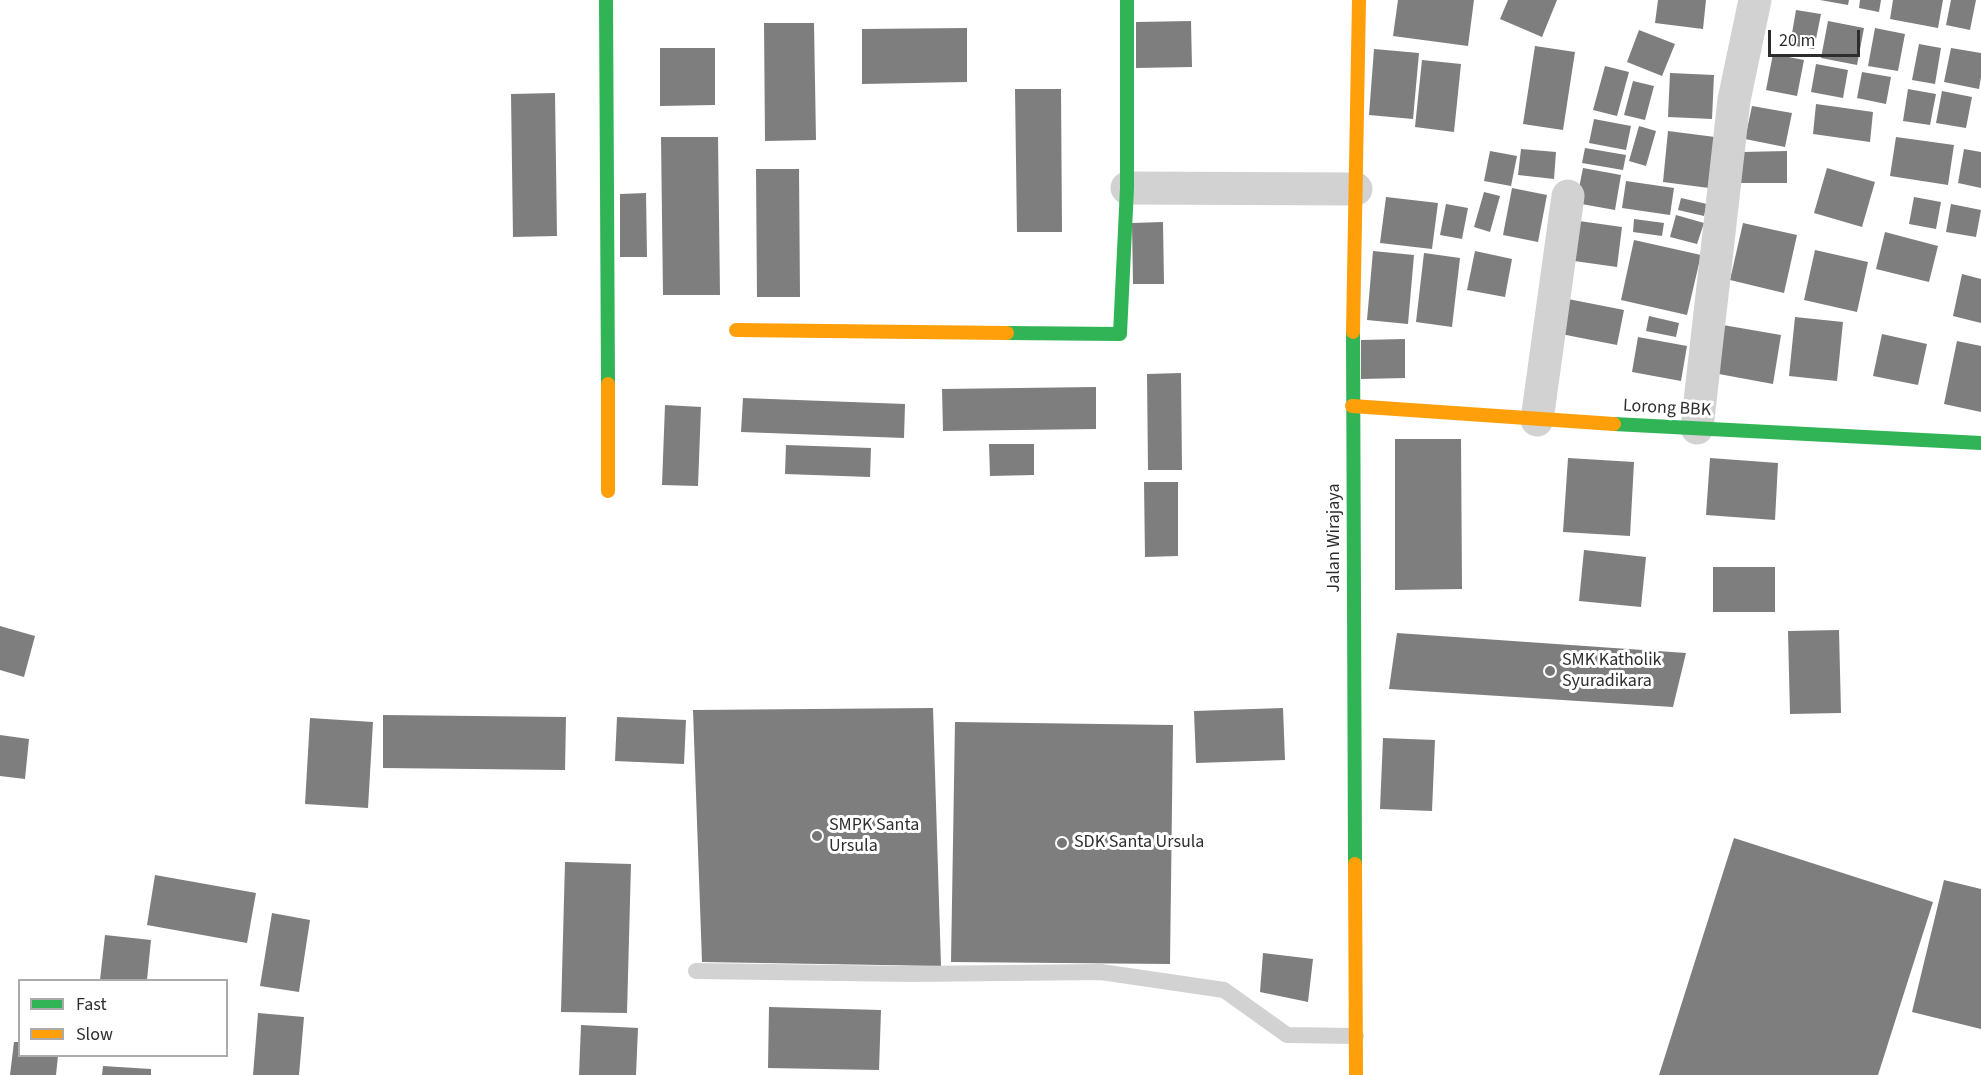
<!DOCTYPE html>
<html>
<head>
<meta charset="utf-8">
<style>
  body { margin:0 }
  #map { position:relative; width:1981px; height:1075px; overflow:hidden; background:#fff; font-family:"Source Sans 3",sans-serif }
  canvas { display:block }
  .legend { position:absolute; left:18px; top:979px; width:210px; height:78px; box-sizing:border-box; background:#fff; border:2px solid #ababab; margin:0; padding:8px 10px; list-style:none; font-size:18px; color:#2d2d2d }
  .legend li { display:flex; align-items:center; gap:12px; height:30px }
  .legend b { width:30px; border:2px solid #ababab }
  .scale { position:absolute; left:1768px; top:30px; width:92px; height:27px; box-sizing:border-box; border:3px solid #2d2d2d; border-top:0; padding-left:8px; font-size:18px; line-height:21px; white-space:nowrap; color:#2d2d2d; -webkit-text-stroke:4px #fff; paint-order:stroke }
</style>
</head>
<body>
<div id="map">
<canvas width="1981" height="1075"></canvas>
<ul class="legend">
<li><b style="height:8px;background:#30b455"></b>Fast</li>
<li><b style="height:8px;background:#ff9f0a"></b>Slow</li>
</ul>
<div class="scale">20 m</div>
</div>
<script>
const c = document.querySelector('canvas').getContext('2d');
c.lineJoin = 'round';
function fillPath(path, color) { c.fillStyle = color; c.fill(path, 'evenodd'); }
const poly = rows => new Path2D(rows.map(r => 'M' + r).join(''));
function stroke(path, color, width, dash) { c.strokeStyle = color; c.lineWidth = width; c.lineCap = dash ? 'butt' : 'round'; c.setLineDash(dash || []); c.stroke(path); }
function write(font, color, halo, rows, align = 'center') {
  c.font = font + ' "Source Sans 3",sans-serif'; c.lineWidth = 6; c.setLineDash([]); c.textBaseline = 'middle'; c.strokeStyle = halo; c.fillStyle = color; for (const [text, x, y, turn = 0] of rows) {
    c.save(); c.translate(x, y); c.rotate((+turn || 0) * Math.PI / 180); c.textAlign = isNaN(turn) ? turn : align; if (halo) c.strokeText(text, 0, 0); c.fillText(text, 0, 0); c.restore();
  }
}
const building = poly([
  [1398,0,1474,0,1468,46,1393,36],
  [1508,0,1557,0,1542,37,1500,19],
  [1658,0,1706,0,1703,29,1655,23],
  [1820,0,1849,0,1848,5],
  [1860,0,1881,0,1879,12,1859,8],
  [1893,0,1943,0,1938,28,1890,19],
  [1951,0,1976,0,1970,30,1946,25],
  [1796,10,1821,14,1814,49,1790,45],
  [1191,21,1192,67,1136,68,1136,22],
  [1828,21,1864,28,1857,65,1821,58],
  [764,23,814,23,816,140,765,141],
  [967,28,967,82,862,84,862,29],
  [1875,28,1905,34,1898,71,1868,66],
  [1639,30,1675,44,1662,76,1627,62],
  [1919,44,1941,48,1935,84,1912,80],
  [1535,46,1575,52,1563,130,1523,124],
  [660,48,715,48,715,105,660,106],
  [1951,48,1981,53,1981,77,1979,89,1944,82],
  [1374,49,1419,53,1413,119,1369,115],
  [1773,54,1804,60,1797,96,1766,90],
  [1422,60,1461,64,1454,132,1415,127],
  [1816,64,1848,70,1843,98,1811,92],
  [1605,66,1629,72,1617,116,1593,110],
  [1862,72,1891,77,1886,104,1857,98],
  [1670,73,1714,75,1712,119,1668,117],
  [1633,81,1654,86,1645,120,1624,115],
  [1015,89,1061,89,1062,232,1017,232],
  [1908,89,1936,94,1930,125,1903,121],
  [1942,91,1972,97,1966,128,1936,123],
  [555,93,557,236,513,237,511,94],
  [1816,104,1873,112,1870,142,1813,134],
  [1752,106,1792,113,1785,147,1745,139],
  [1594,119,1631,126,1626,150,1589,143],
  [1639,126,1656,131,1646,166,1629,161],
  [1668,131,1715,137,1709,188,1663,182],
  [661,137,718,137,720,295,663,295],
  [1896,137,1954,145,1948,185,1890,176],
  [1585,148,1626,155,1623,170,1582,163],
  [1521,149,1556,152,1554,179,1518,175],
  [1964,149,1981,152,1981,188,1958,183],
  [1490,151,1517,156,1511,186,1484,181],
  [1787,151,1787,183,1741,183,1741,152],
  [1583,168,1621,175,1615,210,1576,203],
  [1827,168,1875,182,1862,227,1814,213],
  [756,169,799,169,800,297,757,297],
  [1626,181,1674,188,1670,215,1622,208],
  [1512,188,1547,195,1538,242,1503,235],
  [1484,192,1500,196,1490,232,1474,227],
  [646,193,647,257,620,257,620,194],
  [1386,197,1438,203,1432,249,1380,243],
  [1914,197,1941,202,1936,229,1909,224],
  [1681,198,1707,204,1704,216,1678,210],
  [1446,204,1468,208,1462,239,1440,235],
  [1951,204,1981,210,1976,237,1946,232],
  [1676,215,1704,223,1697,244,1670,237],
  [1634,219,1664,223,1662,236,1633,232],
  [1572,220,1622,227,1617,267,1567,260],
  [1163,222,1164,284,1133,284,1132,223],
  [1743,223,1797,235,1784,293,1730,280],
  [1885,232,1938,246,1929,282,1876,269],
  [1634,240,1701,255,1687,315,1621,300],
  [1815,250,1868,262,1857,312,1804,300],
  [1373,251,1414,255,1408,324,1367,320],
  [1475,251,1512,259,1505,297,1467,290],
  [1424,253,1460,258,1452,327,1416,322],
  [1962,274,1981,279,1981,323,1953,316],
  [1568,299,1624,310,1617,345,1561,334],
  [1649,316,1679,323,1676,337,1646,331],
  [1795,317,1843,322,1837,381,1789,376],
  [1717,324,1781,335,1773,384,1708,372],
  [1882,334,1927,344,1918,385,1873,376],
  [1638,337,1687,346,1681,381,1632,372],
  [1405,339,1405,378,1361,379,1361,340],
  [1957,341,1981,346,1981,412,1944,404],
  [1181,373,1182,470,1148,470,1147,374],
  [1096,387,1096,429,943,431,942,389],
  [743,398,905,404,904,438,741,432],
  [665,405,701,407,698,486,662,485],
  [1395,439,1461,439,1462,589,1395,590],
  [989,444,1034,444,1034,475,990,476],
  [786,445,871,448,870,477,785,474],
  [1568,458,1634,462,1630,536,1563,532],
  [1710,458,1778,463,1775,520,1706,515],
  [1144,482,1178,482,1178,556,1145,557],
  [1584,550,1646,557,1641,607,1579,601],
  [1713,567,1775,567,1775,612,1713,612],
  [0,626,35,636,24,677,0,670],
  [1839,630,1841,713,1790,714,1788,631],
  [1397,633,1686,653,1673,707,1389,689],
  [933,708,941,966,702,962,693,710],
  [1283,708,1285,760,1196,763,1194,711],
  [383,715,566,717,565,770,383,768],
  [617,717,686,720,684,764,615,761],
  [310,718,373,722,368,808,305,804],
  [955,722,1173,725,1170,964,951,962],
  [0,735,29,739,25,779,0,776],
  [1383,738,1435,740,1432,811,1380,809],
  [1734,838,1933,902,1878,1075,1659,1075],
  [565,862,631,864,627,1013,561,1012],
  [155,875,256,893,247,943,147,925],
  [1944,880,1981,889,1981,1029,1912,1012],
  [272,913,310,920,299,992,260,986],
  [105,935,151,940,147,980,100,980],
  [1263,953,1313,959,1308,1002,1260,992],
  [769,1007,881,1010,879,1070,768,1068],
  [258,1013,304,1017,299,1075,253,1075],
  [581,1025,638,1028,636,1075,579,1075],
  [14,1042,20,1042,20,1056,58,1056,56,1075,10,1075],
  [103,1066,151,1069,151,1075,102,1075]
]);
const lane = poly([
  [696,971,911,974,1101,972,1224,990,1287,1035,1356,1036]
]);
const street = poly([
  [1127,188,1356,189],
  [1537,420,1568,196],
  [1697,428,1734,100,1755,0]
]);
const fast = poly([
  [606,0,608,384],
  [1353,332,1355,864],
  [1007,333,1120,334,1127,188,1127,0],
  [1614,424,1981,443]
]);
const slow = poly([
  [736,330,1007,333],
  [1353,332,1359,0],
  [608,384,608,491],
  [1352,406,1614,424],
  [1355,864,1356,1075]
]);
const markers = [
  [1550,671,6,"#767676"],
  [817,836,6,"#767676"],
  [1062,843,6,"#767676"]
];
const streetNames = [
  ["Lorong BBK",1667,409,3],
  ["Jalan Wirajaya",1335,538,-90]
];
const poiNames = [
  ["SMK Katholik",1562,661],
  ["Syuradikara",1562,682],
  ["SMPK Santa",829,826],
  ["Ursula",829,847],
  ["SDK Santa Ursula",1074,843]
];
fillPath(building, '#7e7e7e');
stroke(lane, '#d2d2d2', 16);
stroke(street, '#d2d2d2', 33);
stroke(fast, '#30b455', 14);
stroke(slow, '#ff9f0a', 14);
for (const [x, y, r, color] of markers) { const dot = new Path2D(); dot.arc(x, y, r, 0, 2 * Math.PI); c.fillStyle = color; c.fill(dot); stroke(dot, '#fff', 2); }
write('18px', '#2d2d2d', '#fff', streetNames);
write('18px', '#2d2d2d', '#fff', poiNames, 'left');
</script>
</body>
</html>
